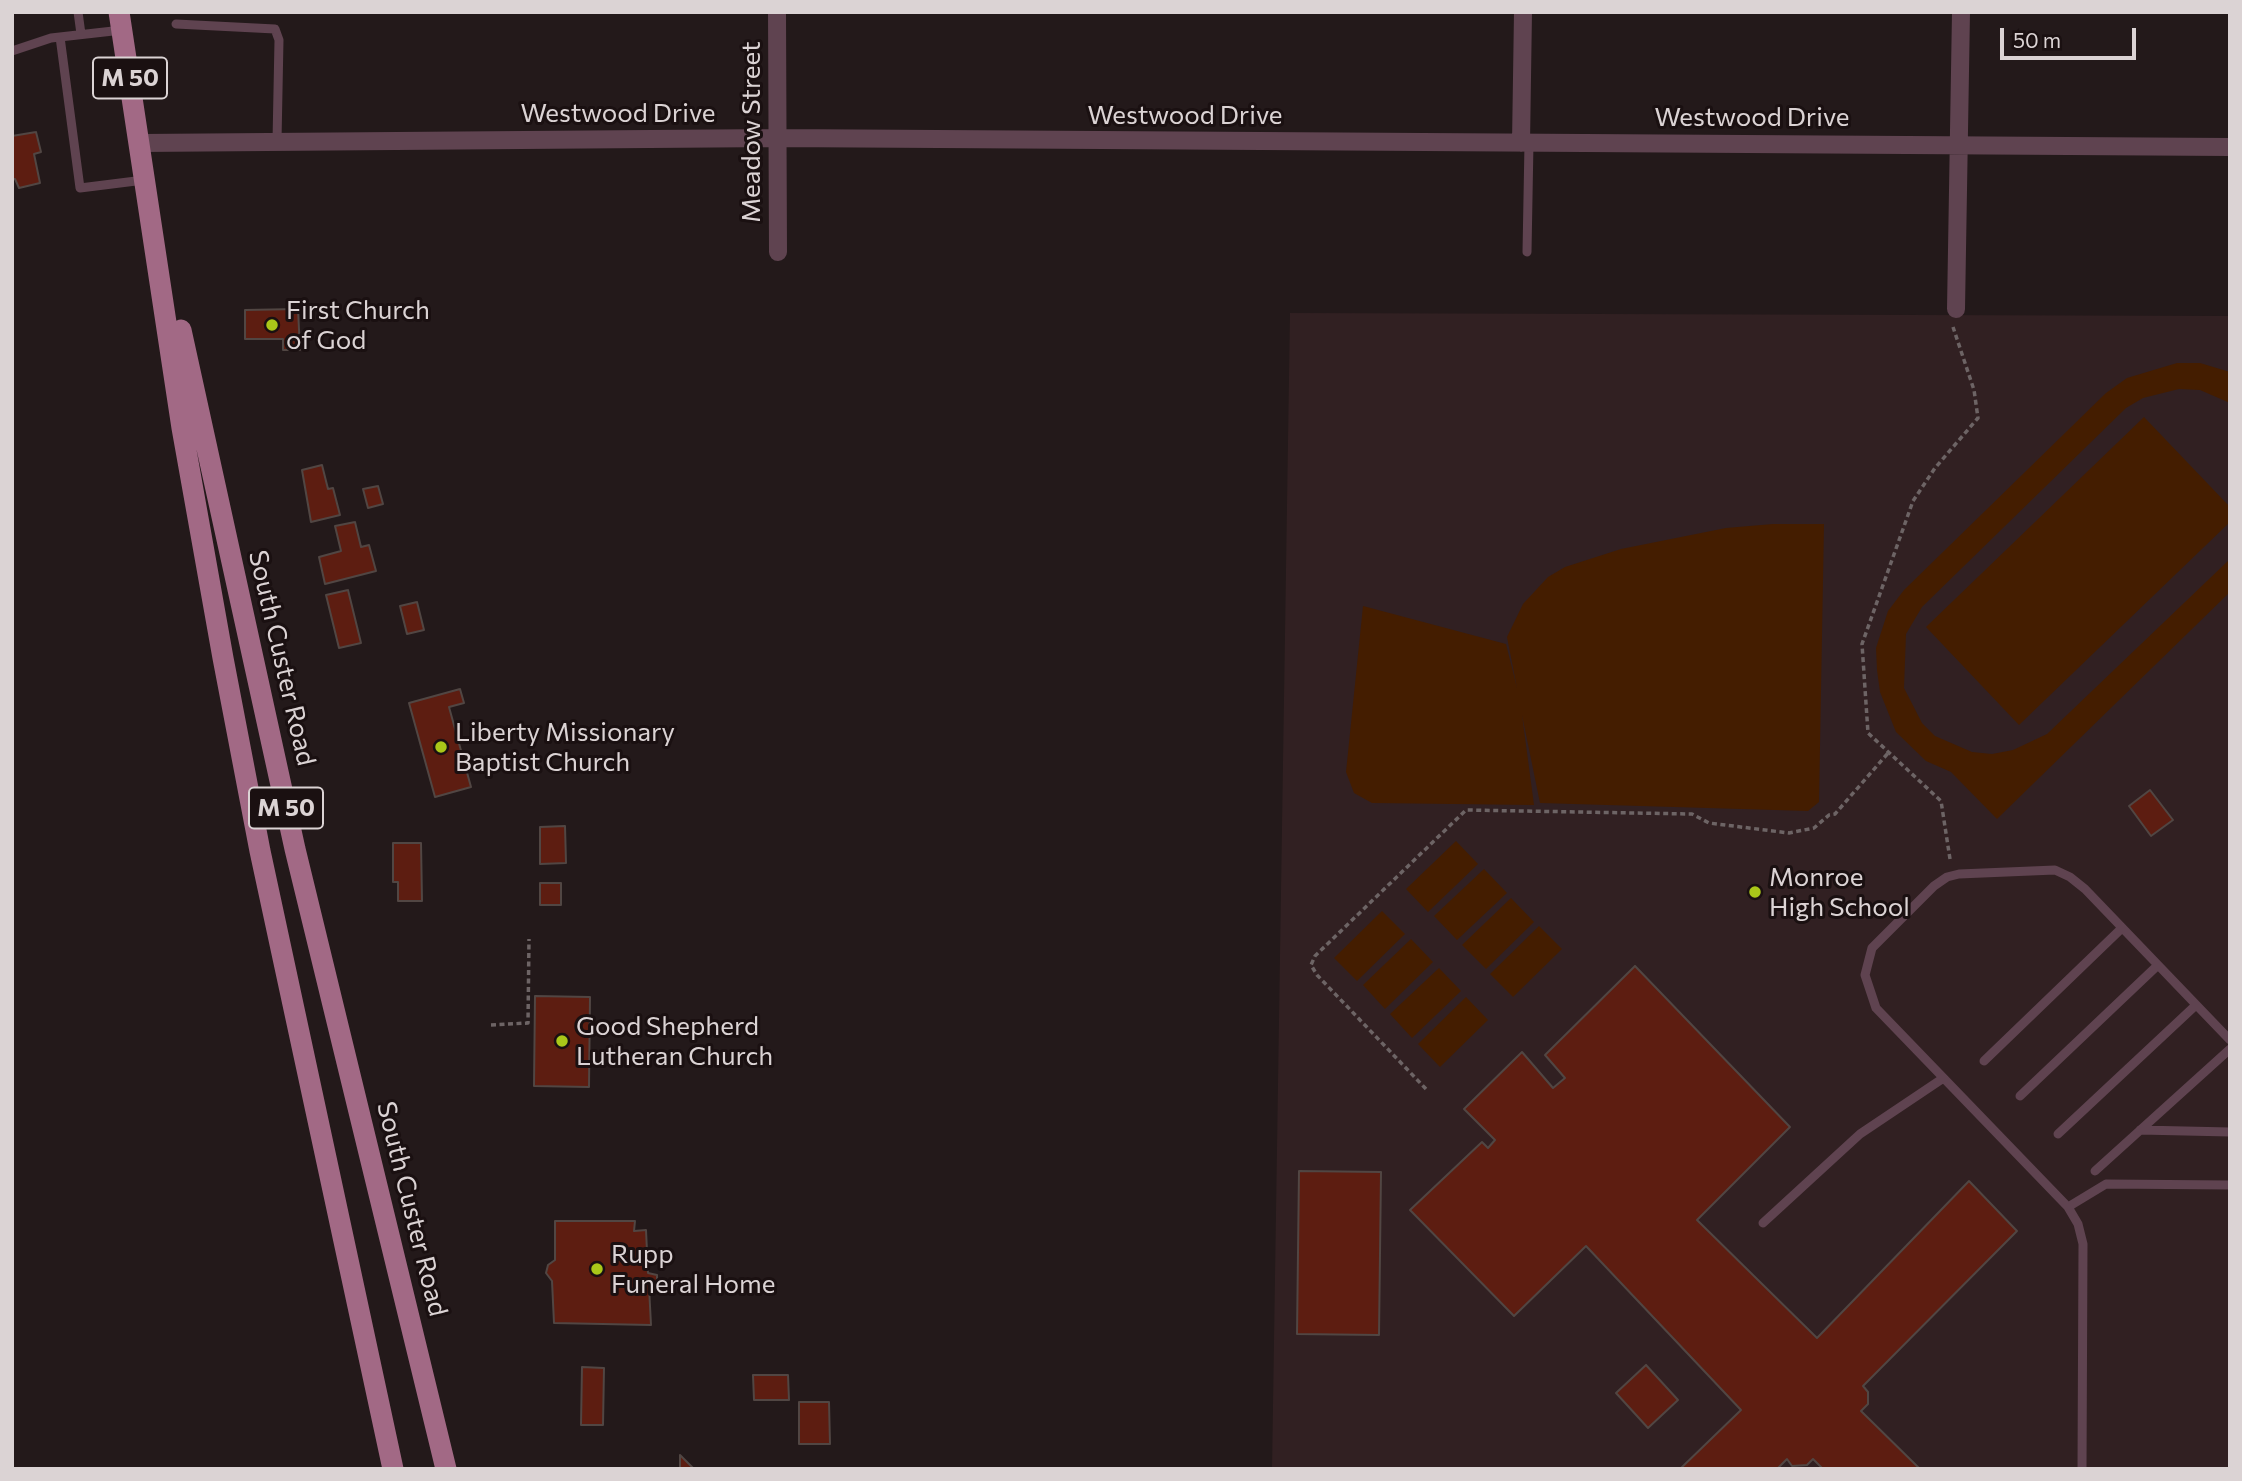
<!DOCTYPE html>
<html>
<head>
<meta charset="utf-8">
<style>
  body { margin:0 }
  #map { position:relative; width:2242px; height:1481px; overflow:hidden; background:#23191a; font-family:Commissioner,sans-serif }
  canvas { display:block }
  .frame { position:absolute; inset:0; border:14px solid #dbd3d4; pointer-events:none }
  .scale { position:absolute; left:2000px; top:28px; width:136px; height:32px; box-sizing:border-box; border:4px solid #dbd3d4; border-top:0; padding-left:9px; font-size:21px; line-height:24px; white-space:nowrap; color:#dbd3d4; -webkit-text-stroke:5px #1a1011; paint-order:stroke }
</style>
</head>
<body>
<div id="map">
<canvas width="2242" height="1481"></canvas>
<div class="frame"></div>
<div class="scale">50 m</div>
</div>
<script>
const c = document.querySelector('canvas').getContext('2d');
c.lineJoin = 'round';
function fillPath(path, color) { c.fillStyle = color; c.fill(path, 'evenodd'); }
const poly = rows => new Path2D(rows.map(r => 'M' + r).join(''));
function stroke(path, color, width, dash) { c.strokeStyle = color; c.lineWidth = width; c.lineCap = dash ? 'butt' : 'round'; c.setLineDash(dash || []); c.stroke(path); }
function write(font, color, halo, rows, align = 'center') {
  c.font = font + ' Commissioner,sans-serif'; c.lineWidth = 6; c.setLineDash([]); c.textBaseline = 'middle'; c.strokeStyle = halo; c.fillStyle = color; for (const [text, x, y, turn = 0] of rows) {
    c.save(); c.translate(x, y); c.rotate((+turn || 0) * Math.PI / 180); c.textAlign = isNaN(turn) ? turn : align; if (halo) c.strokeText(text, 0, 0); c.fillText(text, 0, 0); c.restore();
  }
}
const built = poly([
  [1290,313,2230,316,2230,1469,1272,1469]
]);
const green = poly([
  [2177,363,2200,363,2230,372,2230,403,2200,390,2179,389,2143,398,2126,408,1922,607,1906,634,1904,688,1922,723,1935,736,1972,752,1992,754,2013,750,2047,734,2230,559,2230,592,1997,819,1951,772,1926,761,1896,732,1880,692,1877,670,1876,648,1888,611,1904,590,2106,393,2127,378],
  [2144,417,2230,507,2230,522,2019,725,1926,627],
  [1773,524,1824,524,1819,802,1808,811,1540,803,1522,715,1534,805,1372,803,1354,793,1346,772,1363,606,1506,644,1517,688,1507,637,1523,604,1548,577,1565,567,1621,549,1726,528],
  [1456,841,1478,864,1428,912,1406,889],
  [1484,869,1507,893,1457,940,1434,916],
  [1511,898,1534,922,1486,969,1462,945],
  [1382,911,1405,934,1357,981,1334,958],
  [1539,926,1562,949,1513,997,1490,974],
  [1411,939,1433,962,1385,1009,1363,985],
  [1439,968,1461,991,1412,1038,1390,1014],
  [1466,997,1488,1020,1440,1067,1418,1044]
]);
const building = poly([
  [36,132,41,152,34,154,40,183,19,188,15,179,12,179,12,136,36,132],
  [298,309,300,350,283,350,283,339,245,339,245,310,298,309],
  [322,465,328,489,333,488,340,515,311,522,302,470,322,465],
  [378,486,383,504,368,508,363,489,378,486],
  [355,522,361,547,369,545,376,571,325,584,319,557,341,551,335,526,355,522],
  [348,590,361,643,339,648,326,595,348,590],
  [417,602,424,630,407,634,400,606,417,602],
  [460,689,464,703,449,707,471,787,435,797,409,703,460,689],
  [2150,790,2173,820,2151,836,2129,806,2150,790],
  [565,826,566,863,540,864,540,827,565,826],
  [393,843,421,843,422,901,398,901,398,882,393,882,393,843],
  [540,883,561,883,561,905,540,905,540,883],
  [1635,966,1790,1127,1697,1220,1817,1338,1969,1181,2017,1231,1863,1386,1868,1392,1868,1404,1861,1411,1920,1469,1823,1469,1813,1459,1807,1465,1792,1466,1787,1459,1777,1469,1680,1469,1741,1410,1586,1246,1514,1316,1410,1210,1482,1142,1488,1148,1495,1140,1464,1109,1522,1052,1553,1088,1565,1078,1545,1055,1635,966],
  [535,996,590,997,589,1087,534,1086,535,996],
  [1299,1171,1381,1172,1379,1335,1297,1334,1299,1171],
  [555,1221,635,1221,634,1231,646,1230,648,1273,657,1275,657,1288,649,1287,651,1325,554,1323,552,1281,546,1273,548,1265,555,1260,555,1221],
  [1646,1365,1678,1400,1648,1428,1616,1393,1646,1365],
  [582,1367,604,1368,603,1425,581,1425,582,1367],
  [753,1375,788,1375,789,1400,754,1400,753,1375],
  [799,1402,829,1402,830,1444,799,1444,799,1402],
  [680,1455,694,1469,680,1469,680,1455]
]);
const path = poly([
  [1950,859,1941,801,1868,733,1862,644,1913,501,1935,468,1978,418,1974,390,1953,327],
  [491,1025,528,1023,529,939],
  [1426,1089,1317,975,1311,965,1315,956,1466,810,1692,814,1709,823,1789,833,1814,828,1829,815,1835,814,1889,752]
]);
const service = poly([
  [78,12,81,34],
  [176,24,275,29,279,40,277,141],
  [60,37,80,188,144,180],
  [12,51,51,38,122,30],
  [1527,252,1529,143],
  [1984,1061,2122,928],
  [2020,1096,2158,965],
  [2140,1130,2230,1132],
  [2058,1134,2196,1005],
  [2095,1171,2230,1049],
  [2068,1207,1876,1008,1865,975,1872,948,1934,886,1947,877,1959,874,2055,870,2070,877,2085,889,2230,1040],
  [1763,1223,1860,1134,1942,1079],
  [2082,1469,2083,1244,2078,1224,2068,1207,2106,1184,2230,1185]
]);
const minor = poly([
  [777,12,778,252],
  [141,143,777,138,2230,147],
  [1521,143,1523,12],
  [1956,309,1961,12]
]);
const primary = poly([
  [119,12,182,428,223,658,260,851,393,1469],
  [181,330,295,849,446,1469]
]);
const markers = [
  [272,325,7,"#aac719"],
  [441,747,7,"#aac719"],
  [1755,892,7,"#aac719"],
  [562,1041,7,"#aac719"],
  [597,1269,7,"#aac719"]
];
const shields = [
  [130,78,74],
  [286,808,74]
];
const shieldNames = [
  ["M 50",130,78],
  ["M 50",286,808]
];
const streetNames = [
  ["Westwood Drive",618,113],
  ["Westwood Drive",1185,115],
  ["Westwood Drive",1752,117],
  ["Meadow Street",751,132,-90],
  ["South Custer Road",282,658,77],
  ["South Custer Road",412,1209,76]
];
const poiNames = [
  ["First Church",286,310],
  ["of God",286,340],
  ["Liberty Missionary",455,732],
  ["Baptist Church",455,762],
  ["Monroe",1769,877],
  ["High School",1769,907],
  ["Good Shepherd",576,1026],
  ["Lutheran Church",576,1056],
  ["Rupp",611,1254],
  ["Funeral Home",611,1284]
];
fillPath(built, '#312022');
fillPath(green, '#441d00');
fillPath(building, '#5d1d11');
stroke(building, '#514643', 2);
stroke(path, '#6d6465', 3.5, [5, 3.5]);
stroke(service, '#5f4350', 9);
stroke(minor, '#5f4350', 18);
stroke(primary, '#a26985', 21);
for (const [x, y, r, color] of markers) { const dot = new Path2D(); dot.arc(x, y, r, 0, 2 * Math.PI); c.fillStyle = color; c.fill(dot); stroke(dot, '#1a1011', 2.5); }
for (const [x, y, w] of shields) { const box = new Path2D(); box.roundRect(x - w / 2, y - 20.5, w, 41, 5); c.fillStyle = '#1a1011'; c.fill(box); stroke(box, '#dbd3d4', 2); }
write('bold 24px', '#dbd3d4', null, shieldNames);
write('26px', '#dbd3d4', '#1a1011', streetNames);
write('26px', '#dbd3d4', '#1a1011', poiNames, 'left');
</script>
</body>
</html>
